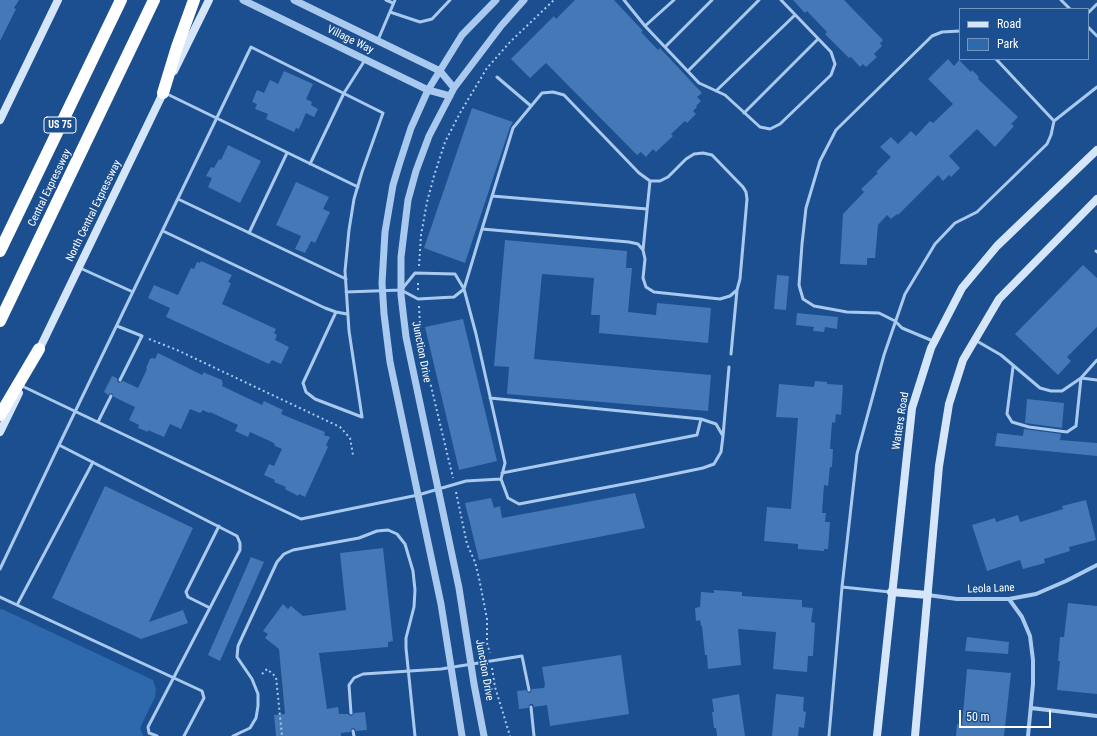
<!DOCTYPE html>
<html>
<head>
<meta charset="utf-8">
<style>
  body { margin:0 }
  #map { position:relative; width:1097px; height:736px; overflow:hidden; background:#1b4f8f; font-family:"Roboto Condensed",sans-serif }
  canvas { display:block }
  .legend { position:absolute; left:959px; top:8px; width:130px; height:52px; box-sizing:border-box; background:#1b4f8f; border:1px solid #7695bc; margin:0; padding:5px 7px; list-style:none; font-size:12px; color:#fff }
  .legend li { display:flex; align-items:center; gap:8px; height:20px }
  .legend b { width:20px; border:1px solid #7695bc }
  .scale { position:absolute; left:959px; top:710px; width:92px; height:18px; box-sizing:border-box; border:2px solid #fff; border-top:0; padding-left:5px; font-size:12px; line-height:14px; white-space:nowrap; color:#fff; -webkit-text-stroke:3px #1b4f8f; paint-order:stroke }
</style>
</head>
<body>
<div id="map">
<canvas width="1097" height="736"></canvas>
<ul class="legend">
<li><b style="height:5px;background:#d6e6fa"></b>Road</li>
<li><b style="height:11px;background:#2e69ad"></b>Park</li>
</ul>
<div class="scale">50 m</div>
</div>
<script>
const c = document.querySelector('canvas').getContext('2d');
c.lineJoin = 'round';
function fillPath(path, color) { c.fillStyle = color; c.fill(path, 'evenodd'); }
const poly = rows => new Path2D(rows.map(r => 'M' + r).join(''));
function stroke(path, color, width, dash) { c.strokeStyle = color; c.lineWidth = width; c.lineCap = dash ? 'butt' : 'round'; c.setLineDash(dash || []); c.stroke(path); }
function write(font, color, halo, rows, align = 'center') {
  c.font = font + ' "Roboto Condensed",sans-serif'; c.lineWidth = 3; c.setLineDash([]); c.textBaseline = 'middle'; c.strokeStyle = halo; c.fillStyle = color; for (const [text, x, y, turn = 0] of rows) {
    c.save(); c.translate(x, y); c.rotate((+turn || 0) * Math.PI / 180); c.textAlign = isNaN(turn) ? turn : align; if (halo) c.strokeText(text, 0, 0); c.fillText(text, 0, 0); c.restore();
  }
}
const green = poly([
  [0,609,2,609,153,680,156,689,155,697,140,728,143,736,0,736]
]);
const building = poly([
  [0,0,19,0,14,8,16,9,0,41],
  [575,0,614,0,643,31,641,32,658,50,660,48,702,93,697,97,701,101,696,106,697,107,693,111,696,114,687,123,685,121,671,134,673,136,656,152,653,149,646,157,641,152,637,155,546,63,530,78,511,59,554,16,556,19],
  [793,0,844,0,883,40,880,43,882,46,874,54,877,57,866,67,863,64,860,67,851,57,849,58,825,34,827,32,807,11,805,13],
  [948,59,954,66,959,60,971,72,972,70,979,77,978,79,1018,117,1011,124,1014,126,995,147,977,129,949,156,960,168,951,177,949,175,943,181,938,175,898,215,897,214,891,219,887,215,878,225,875,258,867,258,867,265,840,264,843,214,864,192,861,189,878,173,876,172,891,157,880,147,891,137,898,144,911,131,916,136,930,121,933,123,953,104,928,79],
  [284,71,313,84,306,99,312,102,311,105,318,109,314,117,306,113,299,129,296,128,294,132,266,119,268,114,255,109,257,104,252,102,257,90,264,93,270,80,278,84],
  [472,108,513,122,510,127,465,263,424,248],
  [228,145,261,161,240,203,208,187,212,178,206,176,211,167,214,168,219,159,221,160],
  [296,182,329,197,323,209,330,212,315,243,311,241,305,253,295,249,301,236,276,225],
  [505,240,627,251,626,268,632,268,628,312,656,315,657,303,711,308,708,343,599,333,600,315,591,315,594,278,542,274,534,359,711,375,708,411,507,394,509,367,494,366],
  [201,261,232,275,228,282,231,283,222,304,276,329,274,333,277,335,275,340,289,347,281,364,272,360,269,364,166,317,170,308,148,298,154,285,178,295,191,268,194,269,197,262,200,263],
  [1083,265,1097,278,1097,327,1067,357,1071,361,1058,375,1015,334],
  [777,275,789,276,786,310,774,309],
  [797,313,838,317,837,329,825,327,824,332,813,331,814,327,796,325],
  [463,319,497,461,459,470,425,327],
  [158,353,202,375,204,372,205,373,222,380,222,382,223,383,222,386,262,405,264,401,283,410,281,414,325,432,324,435,330,437,326,445,328,447,305,497,299,494,298,496,285,489,286,487,274,482,275,480,264,475,269,464,274,466,282,449,275,446,274,443,250,432,248,437,235,431,238,425,210,412,209,413,203,410,200,413,190,409,181,429,170,424,164,437,148,430,148,432,138,428,139,425,129,420,135,407,114,397,112,393,108,395,104,392,112,376,117,378,117,381,119,383,123,381,138,388,147,369,146,368,150,359,152,358,155,359],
  [815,381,827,382,827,384,843,385,841,415,836,414,835,423,832,422,830,449,833,449,832,467,830,467,828,486,824,485,822,513,826,513,825,522,830,522,828,549,824,549,824,551,798,549,798,544,764,541,767,507,791,509,798,418,776,417,779,384,814,387],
  [1027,399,1064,403,1062,428,1025,423],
  [1024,429,1061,434,1060,440,1097,443,1097,456,995,446,997,433,1023,436],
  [105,486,193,528,149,622,183,610,188,623,141,639,52,598],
  [635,493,645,528,479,560,465,503,491,498,494,508,500,506,502,518],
  [1086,500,1096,540,1069,547,1070,551,1044,559,1045,563,1023,569,1020,560,987,571,972,525,995,518,996,522,1018,515,1020,522,1063,509,1062,506],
  [383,548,393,641,388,642,388,647,319,653,327,709,338,707,339,714,348,714,351,716,354,713,365,712,367,730,356,731,355,729,352,728,350,732,341,733,341,736,276,736,274,715,285,714,279,649,265,638,268,634,263,631,283,604,288,609,291,606,303,616,346,610,340,553],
  [251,557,264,562,220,661,208,655],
  [714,590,742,592,742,596,802,600,802,607,813,608,811,622,815,623,813,656,808,656,807,672,773,669,776,632,738,629,741,665,708,669,707,655,705,655,702,626,701,626,700,620,696,621,695,608,700,607,701,592,714,593],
  [1068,603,1097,606,1097,694,1057,690,1060,661,1058,661,1060,637,1064,637],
  [967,637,1009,642,1008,654,965,651],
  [621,655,629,714,550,726,547,705,534,707,533,704,530,704,528,708,519,709,517,691,526,690,529,693,531,692,532,689,544,688,545,685,542,667],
  [967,669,1011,673,1004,736,956,736,957,724,962,725],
  [739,694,745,736,717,736,716,728,714,728,712,712,714,712,712,699],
  [776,694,804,697,803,711,806,712,804,728,799,727,798,736,772,736]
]);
const path = poly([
  [419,266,421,235,427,202,434,176,445,142,460,113,487,68,510,42,554,0],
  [418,290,418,280],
  [419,306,421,344,453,478],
  [149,339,177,350,340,427,350,438,353,455],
  [456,492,467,544,475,562,479,578,487,619,487,643,490,653],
  [492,668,495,687,510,736],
  [262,674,267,669,276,677,282,736]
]);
const service = poly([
  [386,0,393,3],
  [624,0,645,26,674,0],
  [1061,0,1070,9],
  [390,12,420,22,432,19,450,0],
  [1088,13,1097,4],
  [645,26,699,83,725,95,760,127,770,129,780,124,831,75,835,64,831,52,781,0],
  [1088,27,1097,36],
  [378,40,395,0],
  [665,47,712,0],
  [996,59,1054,121],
  [688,71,759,0],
  [497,77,531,106],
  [716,91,795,15],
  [165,93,358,187],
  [744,113,818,39],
  [310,164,344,93,365,60],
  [492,196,647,209],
  [178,199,346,279],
  [163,231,325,308,336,312,347,314],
  [249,233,287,153],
  [643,250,650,181],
  [1096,251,1097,252],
  [80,268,133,292],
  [346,292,401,290,418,299,454,297,464,289,482,229,513,128,542,93,553,92,564,95,639,173,650,181,660,181,668,177,686,159,694,154,703,153,712,155,743,187,746,192,747,199,740,279,737,290,730,296,720,299,654,292,646,287,643,278,645,259,643,250,638,244,629,242,482,229],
  [336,312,303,383,306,392,315,399,362,417],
  [117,326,142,336,120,380],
  [975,340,1001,355,1040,388,1051,391,1062,391,1081,378,1097,360],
  [933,341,902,328,895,321,879,313,847,312,814,306,803,299,799,285,802,244,806,208,820,161,836,130,932,36,942,32,960,31],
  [731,354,737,290],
  [1013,367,1007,414,1012,422,1029,427,1067,432,1076,426,1081,378,1097,380],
  [22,386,301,519,418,495,466,481,501,479,505,463,476,334,464,289,455,274,415,273,402,289],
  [490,398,701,419,716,424,723,436,721,452,714,464,703,468,645,480,519,504,508,498,501,479],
  [98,422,111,396],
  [723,436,729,367],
  [502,473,697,435,701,419],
  [0,569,59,445],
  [842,587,890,592],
  [0,597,202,691,204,698,184,736],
  [17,605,93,462],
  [210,608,188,597,186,592,219,526],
  [531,707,534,736],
  [351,713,349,685,354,678,363,674,441,669,522,656,529,690],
  [353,731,354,736],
  [157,736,149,733,148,727,240,550,240,543,237,536,59,445,251,47,383,113,362,172,354,199,349,230,345,271,349,331,362,417],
  [233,736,250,728,256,718,258,706,258,694,252,679,237,657,238,646,277,562,284,554,293,550,359,538,377,531,388,530,397,534,405,544,413,571,415,590,414,607,406,638,406,648,415,736],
  [829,736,842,587,857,454,884,355,905,294,935,244,955,223,977,212,1047,144,1051,135,1054,121,1097,87]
]);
const minor = poly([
  [928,595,957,599,1009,599,1036,594,1066,581,1097,565],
  [1009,599,1022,617,1030,636,1033,660,1033,684,1028,736],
  [1031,708,1097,716]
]);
const tertiary = poly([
  [243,0,428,90,450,96],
  [294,0,440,71,454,88],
  [462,736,441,604,390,362,384,314,382,283,385,232,393,185,399,165,411,128,428,90,462,35,496,0],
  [484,736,474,684,459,588,406,337,401,295,401,257,408,200,416,171,429,136,454,88,501,26,524,0]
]);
const secondary = poly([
  [174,71,209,0],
  [0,120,58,0],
  [37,354,165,89],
  [0,432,19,393],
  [891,592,928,595],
  [877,736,912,408,931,348,962,288,997,246,1097,150],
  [915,736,939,466,949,404,963,360,999,299,1097,199]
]);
const motorway = poly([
  [163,93,177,47,194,0],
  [0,251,121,0],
  [0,321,154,0],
  [0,415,39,349]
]);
const shields = [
  [60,125,32]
];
const shieldNames = [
  ["US 75",60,125]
];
const streetNames = [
  ["Village Way",350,40,26],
  ["Central Expressway",50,188,-64],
  ["North Central Expressway",94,211,-64],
  ["Junction Drive",421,352,79],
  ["Watters Road",901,421,-81],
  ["Leola Lane",991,589,-2],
  ["Junction Drive",484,670,80]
];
fillPath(green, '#2e69ad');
fillPath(building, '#4478b7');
stroke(path, '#a9c9ee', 2, [2, 3]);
stroke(service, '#a9c9ee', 3);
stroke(minor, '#a9c9ee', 4);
stroke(tertiary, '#a9c9ee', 7);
stroke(secondary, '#d6e6fa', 8);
stroke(motorway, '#fff', 12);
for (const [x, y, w] of shields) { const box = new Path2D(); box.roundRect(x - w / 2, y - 8, w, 16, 3); c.fillStyle = '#1b4f8f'; c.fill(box); stroke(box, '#fff', 1); }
write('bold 10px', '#fff', null, shieldNames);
write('11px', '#fff', '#1b4f8f', streetNames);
</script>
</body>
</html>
